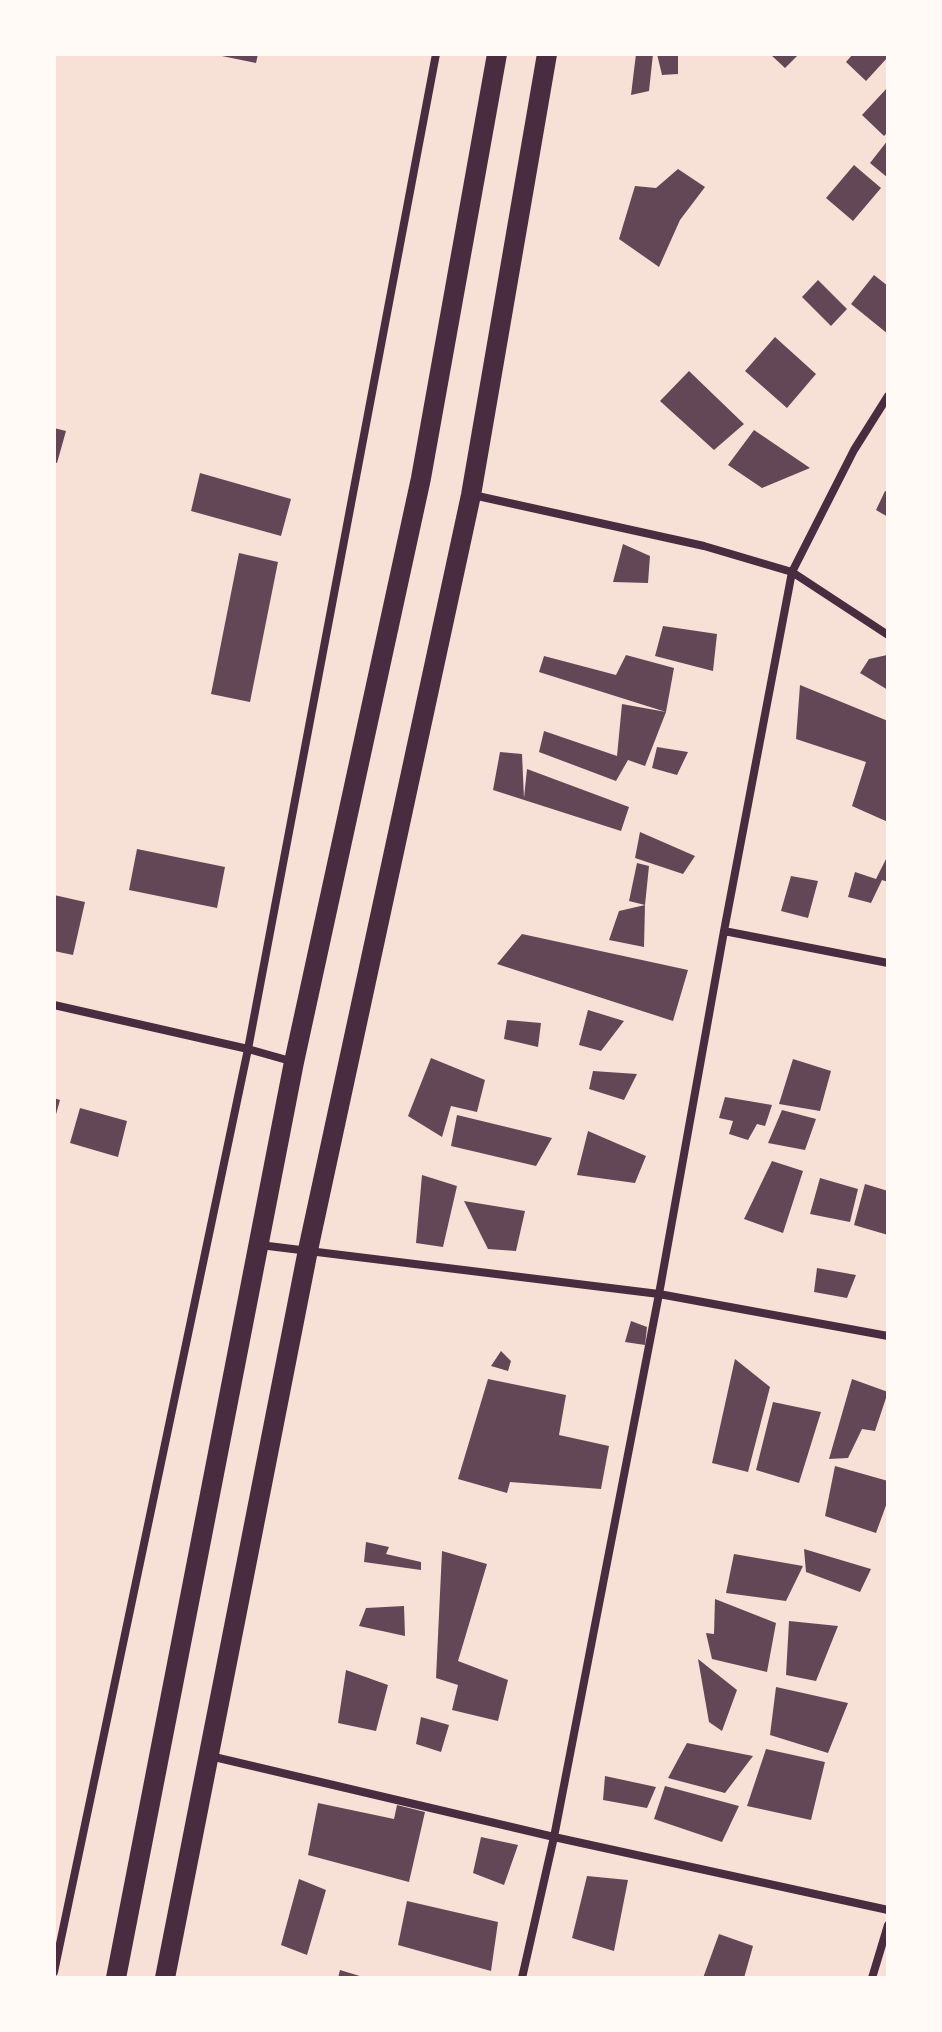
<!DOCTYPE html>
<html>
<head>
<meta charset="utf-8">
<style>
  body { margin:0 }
  #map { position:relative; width:942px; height:2032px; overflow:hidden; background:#f7e1d7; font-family:Jost,sans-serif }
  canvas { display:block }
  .frame { position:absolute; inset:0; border:56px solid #fffaf5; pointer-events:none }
</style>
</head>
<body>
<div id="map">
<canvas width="942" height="2032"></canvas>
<div class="frame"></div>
</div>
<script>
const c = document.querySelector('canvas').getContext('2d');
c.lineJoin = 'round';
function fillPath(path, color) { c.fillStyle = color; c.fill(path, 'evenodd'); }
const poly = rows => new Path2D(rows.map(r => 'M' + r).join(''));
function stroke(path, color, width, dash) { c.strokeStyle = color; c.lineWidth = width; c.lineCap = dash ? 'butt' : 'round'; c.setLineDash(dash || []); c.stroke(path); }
const building = poly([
  [212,54,258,54,256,63],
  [636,54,653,54,649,91,631,95],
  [657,54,678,54,678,74,662,75],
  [770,54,799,54,785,68],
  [853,54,888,54,888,57,866,81,846,62],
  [888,87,888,132,884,136,862,115],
  [888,140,888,178,870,163],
  [854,165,881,188,853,221,826,198],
  [678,169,705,187,680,220,659,267,619,239,635,186,656,188],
  [874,275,888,286,888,334,851,304],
  [818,280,847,309,831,326,802,297],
  [775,337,816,374,787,408,745,371],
  [689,371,744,424,714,450,660,401],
  [54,428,66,431,57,463,54,462],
  [754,430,810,468,762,488,728,465],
  [200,473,291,499,281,536,191,511],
  [885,491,888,492,888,517,876,510],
  [623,544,650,556,648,583,613,582],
  [239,553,278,562,250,702,211,694],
  [663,626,717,634,713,671,655,656],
  [626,655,674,668,666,712,645,766,628,760,616,781,539,752,544,731,617,756,622,704,666,712,539,672,544,656,616,675],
  [887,655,888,656,888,690,860,673,869,659],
  [800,685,888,721,888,822,852,806,866,762,796,739],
  [657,747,688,752,677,775,652,768],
  [500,752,522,754,524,798,527,769,629,807,621,831,493,790],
  [640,832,695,856,683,874,635,858],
  [137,849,225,867,217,908,129,890],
  [888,855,888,882,882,880,871,903,848,897,855,872,876,879],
  [637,863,649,866,645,905,629,901],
  [791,876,818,881,808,918,781,911],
  [54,895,85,902,73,955,54,951],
  [645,905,644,947,609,940,619,911],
  [522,934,688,970,673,1021,497,964],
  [588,1010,624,1021,601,1051,579,1045],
  [507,1020,541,1023,538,1047,504,1039],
  [431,1058,485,1080,477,1112,451,1106,442,1137,408,1116],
  [793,1059,831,1071,820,1111,779,1104],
  [593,1071,637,1074,624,1100,589,1089],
  [725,1097,772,1105,765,1126,757,1124,748,1140,729,1134,733,1121,719,1118],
  [54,1098,60,1100,55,1118,54,1118],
  [80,1108,127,1121,118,1157,70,1143],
  [782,1110,816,1119,805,1150,768,1143],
  [457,1115,552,1138,536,1166,451,1146],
  [588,1131,646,1156,635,1183,577,1175],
  [772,1161,803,1171,783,1233,744,1219],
  [422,1175,457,1186,443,1247,416,1243],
  [820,1178,858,1189,850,1222,810,1214],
  [865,1184,888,1191,888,1235,854,1225],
  [464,1201,525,1211,516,1251,488,1249],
  [817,1268,856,1275,847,1298,814,1292],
  [631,1321,647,1327,645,1345,625,1342],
  [501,1351,511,1361,508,1371,491,1366],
  [735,1359,770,1387,748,1472,712,1463],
  [488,1379,566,1395,559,1435,609,1446,601,1489,510,1482,507,1493,458,1479],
  [852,1379,888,1392,875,1431,862,1429,848,1458,829,1459],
  [773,1402,821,1412,799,1483,756,1470],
  [835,1466,888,1481,888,1500,876,1533,825,1516],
  [366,1542,389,1547,386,1554,421,1562,421,1570,364,1562],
  [804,1549,871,1569,860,1592,806,1572],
  [442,1551,487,1564,458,1661,508,1680,498,1721,452,1710,458,1685,436,1678],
  [734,1554,803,1566,786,1601,726,1593],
  [715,1599,776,1623,767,1672,712,1659,706,1633,714,1634],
  [404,1606,405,1636,359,1626,366,1608],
  [789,1621,838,1626,816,1681,786,1675],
  [698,1659,737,1690,722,1731,709,1722],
  [346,1670,388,1685,376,1731,338,1723],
  [776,1687,848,1703,828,1753,770,1735],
  [421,1717,449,1725,441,1752,416,1744],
  [687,1743,753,1756,725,1793,668,1778],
  [766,1749,825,1762,811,1820,747,1806],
  [605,1776,656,1787,647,1808,603,1800],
  [665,1786,739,1806,722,1842,654,1819],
  [318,1803,394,1819,397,1805,425,1812,409,1882,308,1855],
  [481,1837,518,1845,504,1885,473,1873],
  [587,1876,628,1880,614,1951,572,1938],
  [299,1879,326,1890,307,1955,281,1945],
  [407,1901,498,1922,491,1971,398,1945],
  [719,1934,753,1946,744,1978,703,1978],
  [340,1970,363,1977,363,1978,338,1978]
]);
const minor = poly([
  [473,495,704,546,792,572,888,635],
  [724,931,888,963],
  [54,1005,248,1049,294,1062],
  [260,1245,659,1294,888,1336],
  [210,1756,554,1837,888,1910],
  [54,1972,248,1049,436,54],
  [522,1978,554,1837,659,1294,724,931,792,572,854,450,888,396],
  [872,1978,888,1925]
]);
const primary = poly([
  [116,1978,294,1062,421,478,497,54],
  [165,1978,308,1250,471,495,547,54]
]);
fillPath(building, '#644757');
stroke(minor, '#4a2c40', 8);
stroke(primary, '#4a2c40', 20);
</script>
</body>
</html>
